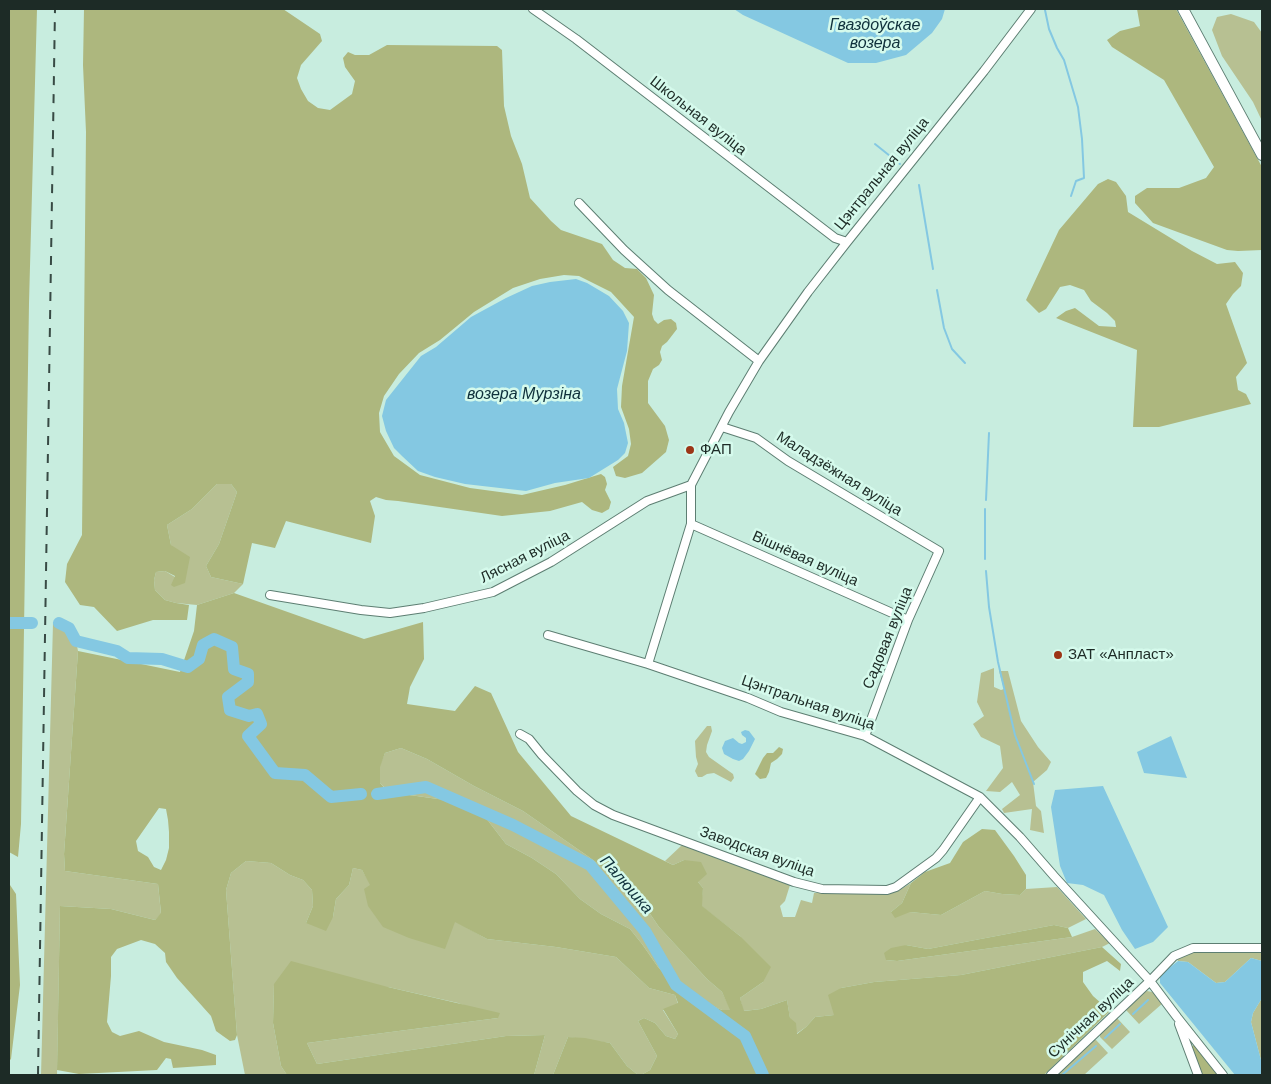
<!DOCTYPE html>
<html>
<head>
<meta charset="utf-8">
<style>
  body { margin:0 }
  #map { position:relative; width:1271px; height:1084px; overflow:hidden; background:#c8eddf; font-family:Arial,sans-serif }
  canvas { display:block }
  .frame { position:absolute; inset:0; border:10px solid #1d2b26; pointer-events:none }
</style>
</head>
<body>
<div id="map">
<canvas width="1271" height="1084"></canvas>
<div class="frame"></div>
</div>
<script>
const c = document.querySelector('canvas').getContext('2d');
c.lineJoin = 'round';
function fillPath(path, color) { c.fillStyle = color; c.fill(path, 'evenodd'); }
const poly = rows => new Path2D(rows.map(r => 'M' + r).join(''));
function stroke(path, color, width, dash) { c.strokeStyle = color; c.lineWidth = width; c.lineCap = dash ? 'butt' : 'round'; c.setLineDash(dash || []); c.stroke(path); }
function write(font, color, halo, rows, align = 'center') {
  c.font = font + ' Arial,sans-serif'; c.lineWidth = 5; c.setLineDash([]); c.textBaseline = 'middle'; c.strokeStyle = halo; c.fillStyle = color; for (const [text, x, y, turn = 0] of rows) {
    c.save(); c.translate(x, y); c.rotate((+turn || 0) * Math.PI / 180); c.textAlign = isNaN(turn) ? turn : align; if (halo) c.strokeText(text, 0, 0); c.fillText(text, 0, 0); c.restore();
  }
}
const green = poly([
  [1231,14,1254,22,1262,33,1262,121,1253,102,1222,56,1212,30,1217,17],
  [217,484,231,484,237,492,219,544,206,566,211,577,243,584,234,593,197,605,176,603,165,600,155,590,154,580,156,572,165,571,185,583,171,545,167,525,192,509],
  [53,623,59,623,69,628,76,641,78,651,64,854,65,871,158,884,161,914,155,920,111,909,60,906,57,1075,41,1075],
  [994,668,994,687,1001,690,1004,689,999,671,1008,671,1021,721,1038,747,1051,762,1047,770,1033,782,1036,806,1041,811,1044,833,1030,830,1032,809,1004,813,1002,809,1020,795,1012,782,1000,792,986,791,1003,768,1000,746,981,737,973,724,984,716,977,702,981,673],
  [707,726,711,726,712,731,707,745,706,752,709,757,733,774,734,778,731,782,714,773,707,774,702,777,698,777,695,771,698,764,696,757,695,741],
  [401,748,427,759,474,786,523,811,589,857,619,880,642,902,659,927,707,979,722,992,731,1010,722,1010,694,998,678,989,658,967,642,944,630,929,601,914,580,899,556,874,532,858,506,844,489,822,445,800,389,792,380,783,379,767,385,753],
  [682,845,790,885,785,901,780,906,783,917,795,917,801,900,812,903,814,893,888,894,898,891,911,883,902,903,891,912,910,912,941,915,985,891,1002,894,1020,895,1026,889,1057,887,1086,919,1068,928,1054,925,928,949,906,945,886,960,897,961,1072,937,1095,929,1110,943,1102,947,961,975,874,982,841,988,834,1015,815,1017,806,1027,796,1034,790,1019,787,1000,761,1009,743,1011,740,998,763,982,740,936,701,906,703,888,698,882,684,860,673,865,665,861],
  [246,861,271,863,290,875,303,880,312,890,313,906,306,923,333,917,336,899,349,885,353,868,362,870,371,885,455,921,487,939,556,947,616,957,649,988,675,995,678,1004,663,1010,678,1034,675,1039,666,1036,655,1023,644,1018,638,1021,657,1056,650,1070,641,1075,638,1075,627,1066,610,1043,568,1037,553,1075,534,1075,545,1035,506,1036,317,1064,307,1043,498,1018,458,1003,388,987,274,985,273,1023,281,1066,287,1075,245,1075,237,1035,226,890,231,873],
  [1216,951,1262,952,1262,961,1251,958,1225,982,1216,983,1188,962,1178,961,1176,958,1193,952],
  [1147,991,1152,992,1156,994,1163,1003,1139,1024,1126,1010,1143,993],
  [1262,998,1262,1064,1251,1022,1253,1013],
  [1117,1018,1130,1032,1112,1049,1100,1037,1100,1033],
  [1093,1040,1096,1040,1108,1053,1084,1075,1056,1075]
]);
const forest = poly([
  [9,9,37,9,29,303,21,824,18,857,9,852],
  [84,9,283,9,320,34,322,41,301,65,297,78,301,89,308,101,318,108,330,110,352,94,355,81,345,67,343,58,348,52,355,55,369,55,387,45,497,46,502,50,504,106,511,136,522,164,530,198,551,221,561,230,602,244,613,260,625,268,637,269,646,278,654,295,652,314,654,320,658,324,664,320,671,319,676,323,677,329,667,342,662,346,660,352,662,360,659,365,653,369,648,381,648,403,665,426,669,440,666,452,642,473,625,478,616,476,613,467,628,456,631,444,629,429,621,407,622,386,634,317,611,292,579,276,564,275,540,279,513,288,474,312,440,340,419,353,399,374,384,396,379,413,380,432,394,456,420,475,470,488,522,495,565,485,601,474,605,477,607,484,605,490,611,502,609,509,602,513,592,510,582,502,550,511,502,516,398,501,386,500,376,497,370,501,375,516,371,543,286,521,275,548,252,543,243,584,211,577,206,566,219,544,237,492,231,484,217,484,192,509,167,525,171,545,190,557,185,583,174,587,171,585,175,576,165,571,156,572,154,580,155,590,165,600,176,603,189,605,187,620,153,620,117,631,94,607,80,605,65,582,67,564,82,535,86,132,83,65],
  [1137,9,1176,9,1262,167,1262,250,1238,251,1227,250,1153,223,1135,203,1135,196,1147,188,1179,188,1206,178,1214,167,1164,80,1112,47,1107,40,1120,31,1140,26],
  [1108,179,1116,182,1126,196,1128,212,1192,251,1217,264,1235,262,1243,273,1241,286,1233,294,1226,304,1247,363,1236,377,1238,390,1246,394,1251,404,1159,427,1133,427,1137,350,1056,318,1066,311,1075,308,1099,326,1116,327,1115,321,1107,313,1091,301,1084,290,1070,285,1060,287,1046,309,1039,313,1026,300,1059,230,1098,184],
  [234,593,364,639,423,622,424,659,410,687,407,704,455,711,475,686,491,693,518,752,571,816,673,865,684,860,701,862,707,874,698,882,703,888,702,906,740,936,771,967,763,982,740,998,744,1011,761,1009,787,1000,790,1018,796,1023,797,1034,806,1027,815,1017,834,1015,828,995,841,988,874,982,961,975,1102,947,1121,964,1120,971,1107,961,1083,972,1083,982,1093,996,1110,1011,1044,1075,641,1075,650,1070,657,1056,638,1021,644,1018,655,1023,666,1036,675,1039,678,1034,663,1009,678,1003,675,995,649,988,616,957,556,947,487,939,455,922,445,949,409,938,383,927,368,906,364,889,370,885,362,870,353,868,349,885,336,899,333,917,326,931,306,923,313,906,312,890,303,880,290,875,271,863,246,861,231,873,226,890,237,1035,235,1040,230,1041,216,1031,211,1016,177,978,166,962,165,953,155,944,141,940,117,949,111,957,111,976,107,1022,112,1032,120,1036,139,1031,164,1042,202,1050,216,1055,216,1065,173,1068,171,1059,166,1058,157,1070,79,1074,57,1070,60,906,111,909,155,920,161,913,158,884,65,871,64,854,78,651,180,672,194,631,197,605],
  [401,748,427,759,474,786,523,811,589,857,619,880,642,902,659,927,707,979,722,992,730,1010,722,1010,694,998,678,989,658,967,642,944,630,929,601,914,580,899,556,874,532,858,506,844,489,822,470,806,445,800,388,792,380,783,380,767,385,753],
  [159,808,166,809,168,820,169,832,169,848,166,860,161,870,154,867,148,857,138,851,136,841],
  [779,747,783,749,782,754,777,759,771,763,769,772,766,778,760,779,755,774,763,758,767,753,773,753],
  [982,829,995,830,1014,856,1026,875,1026,889,1020,895,1002,894,985,891,941,915,910,912,895,918,891,912,902,903,911,883,925,872,950,863,963,842],
  [9,884,10,885,16,894,20,985,11,1059,9,1061],
  [1054,925,1068,928,1072,937,897,961,886,960,884,953,891,948,906,945,928,949],
  [291,961,388,987,500,1013,498,1018,307,1043,317,1064,506,1036,545,1035,534,1075,287,1075,281,1066,273,1023,274,984],
  [568,1037,585,1038,610,1043,627,1066,638,1075,553,1075],
  [1195,1045,1219,1075,1201,1075,1191,1046]
]);
const water = poly([
  [734,9,945,9,942,19,932,33,906,55,876,63,848,63,743,15],
  [576,279,587,283,609,296,623,311,629,323,627,351,617,389,618,409,624,423,628,443,625,453,618,460,589,478,555,483,526,491,465,484,435,477,418,471,402,456,394,448,386,431,382,416,386,400,421,356,436,347,471,317,506,298,532,286,550,282],
  [745,730,749,731,755,739,749,751,743,759,739,761,733,759,724,754,722,748,725,741,733,738,739,743,742,744,746,742,746,738,742,735,741,732],
  [1171,736,1187,778,1144,773,1137,752],
  [1103,786,1168,927,1153,942,1135,949,1122,930,1104,895,1083,885,1067,883,1060,866,1051,807,1055,790],
  [1251,958,1262,961,1262,998,1253,1013,1251,1022,1262,1064,1262,1075,1235,1075,1160,983,1160,975,1178,961,1188,962,1216,983,1225,982]
]);
const stream = poly([
  [1045,10,1049,29,1057,48,1064,60,1078,107,1082,139,1084,178,1076,181,1071,196],
  [875,144,900,164],
  [919,185,933,269],
  [937,290,944,328,952,349,965,363],
  [986,500,989,433],
  [985,509,985,559],
  [986,571,989,607,998,662,1015,735,1034,784],
  [1133,1014,1148,1000],
  [1105,1038,1120,1024],
  [1062,1075,1096,1046]
]);
const river = poly([
  [9,623,32,623],
  [59,623,69,628,76,641,117,651,128,658,162,659,188,667,199,659,203,645,214,639,232,647,234,669,248,674,248,682,228,697,230,710,249,716,257,714,261,724,248,736,275,773,305,775,331,797,361,794],
  [377,794,426,787,513,825,590,865,645,931,676,985,745,1036,763,1075]
]);
const minor = poly([
  [533,9,576,39,835,238,847,242],
  [1031,9,984,71,847,242,808,292,759,361,729,412,691,485,691,524,648,664,748,698,781,712,865,736,980,797,1020,837,1054,876,1150,981,1177,1017,1223,1075],
  [579,203,624,250,668,290,759,361],
  [722,427,756,438,788,461,939,551,908,620,865,736],
  [691,524,908,620],
  [270,595,361,610,390,613,424,608,493,592,551,562,647,501,691,485],
  [548,635,648,664],
  [520,734,529,739,542,755,577,791,594,805,613,815,794,882,822,889,887,890,896,887,936,858,943,850,980,797],
  [1179,1024,1198,1075],
  [1051,1075,1150,981,1174,956,1193,948,1262,948]
]);
const tertiary = poly([
  [1183,9,1262,155]
]);
const rail = poly([
  [38,1075,55,9]
]);
const markers = [
  [690,450,5,"#9c3516"],
  [1058,655,5,"#9c3516"]
];
const streetNames = [
  ["Школьная вуліца",698,116,38],
  ["Цэнтральная вуліца",882,174,-51],
  ["Маладзёжная вуліца",839,474,32],
  ["Лясная вуліца",525,557,-27],
  ["Вішнёвая вуліца",805,559,24],
  ["Садовая вуліца",888,638,-68],
  ["Цэнтральная вуліца",808,703,19],
  ["Заводская вуліца",757,852,20],
  ["Сунічная вуліца",1091,1018,-43]
];
const poiNames = [
  ["ФАП",700,450],
  ["ЗАТ «Анпласт»",1068,655]
];
const waterNames = [
  ["Гваздоўскае",875,26],
  ["возера",875,44],
  ["возера Мурзіна",524,395],
  ["Палюшка",626,885,49]
];
fillPath(green, '#b7c092');
fillPath(forest, '#adb77e');
fillPath(water, '#84c8e2');
stroke(stream, '#84c8e2', 2);
stroke(river, '#84c8e2', 12);
stroke(minor, '#5d7e72', 10);
stroke(tertiary, '#5d7e72', 12);
stroke(minor, '#fff', 8);
stroke(tertiary, '#fff', 10);
stroke(rail, '#384a44', 2, [9, 9]);
for (const [x, y, r, color] of markers) { const dot = new Path2D(); dot.arc(x, y, r, 0, 2 * Math.PI); c.fillStyle = color; c.fill(dot); stroke(dot, '#d5faec', 2); }
write('15px', '#1d2b26', '#d5faec', streetNames);
write('15px', '#1d2b26', '#d5faec', poiNames, 'left');
write('italic 16px', '#0f303b', '#d5faec', waterNames);
</script>
</body>
</html>
